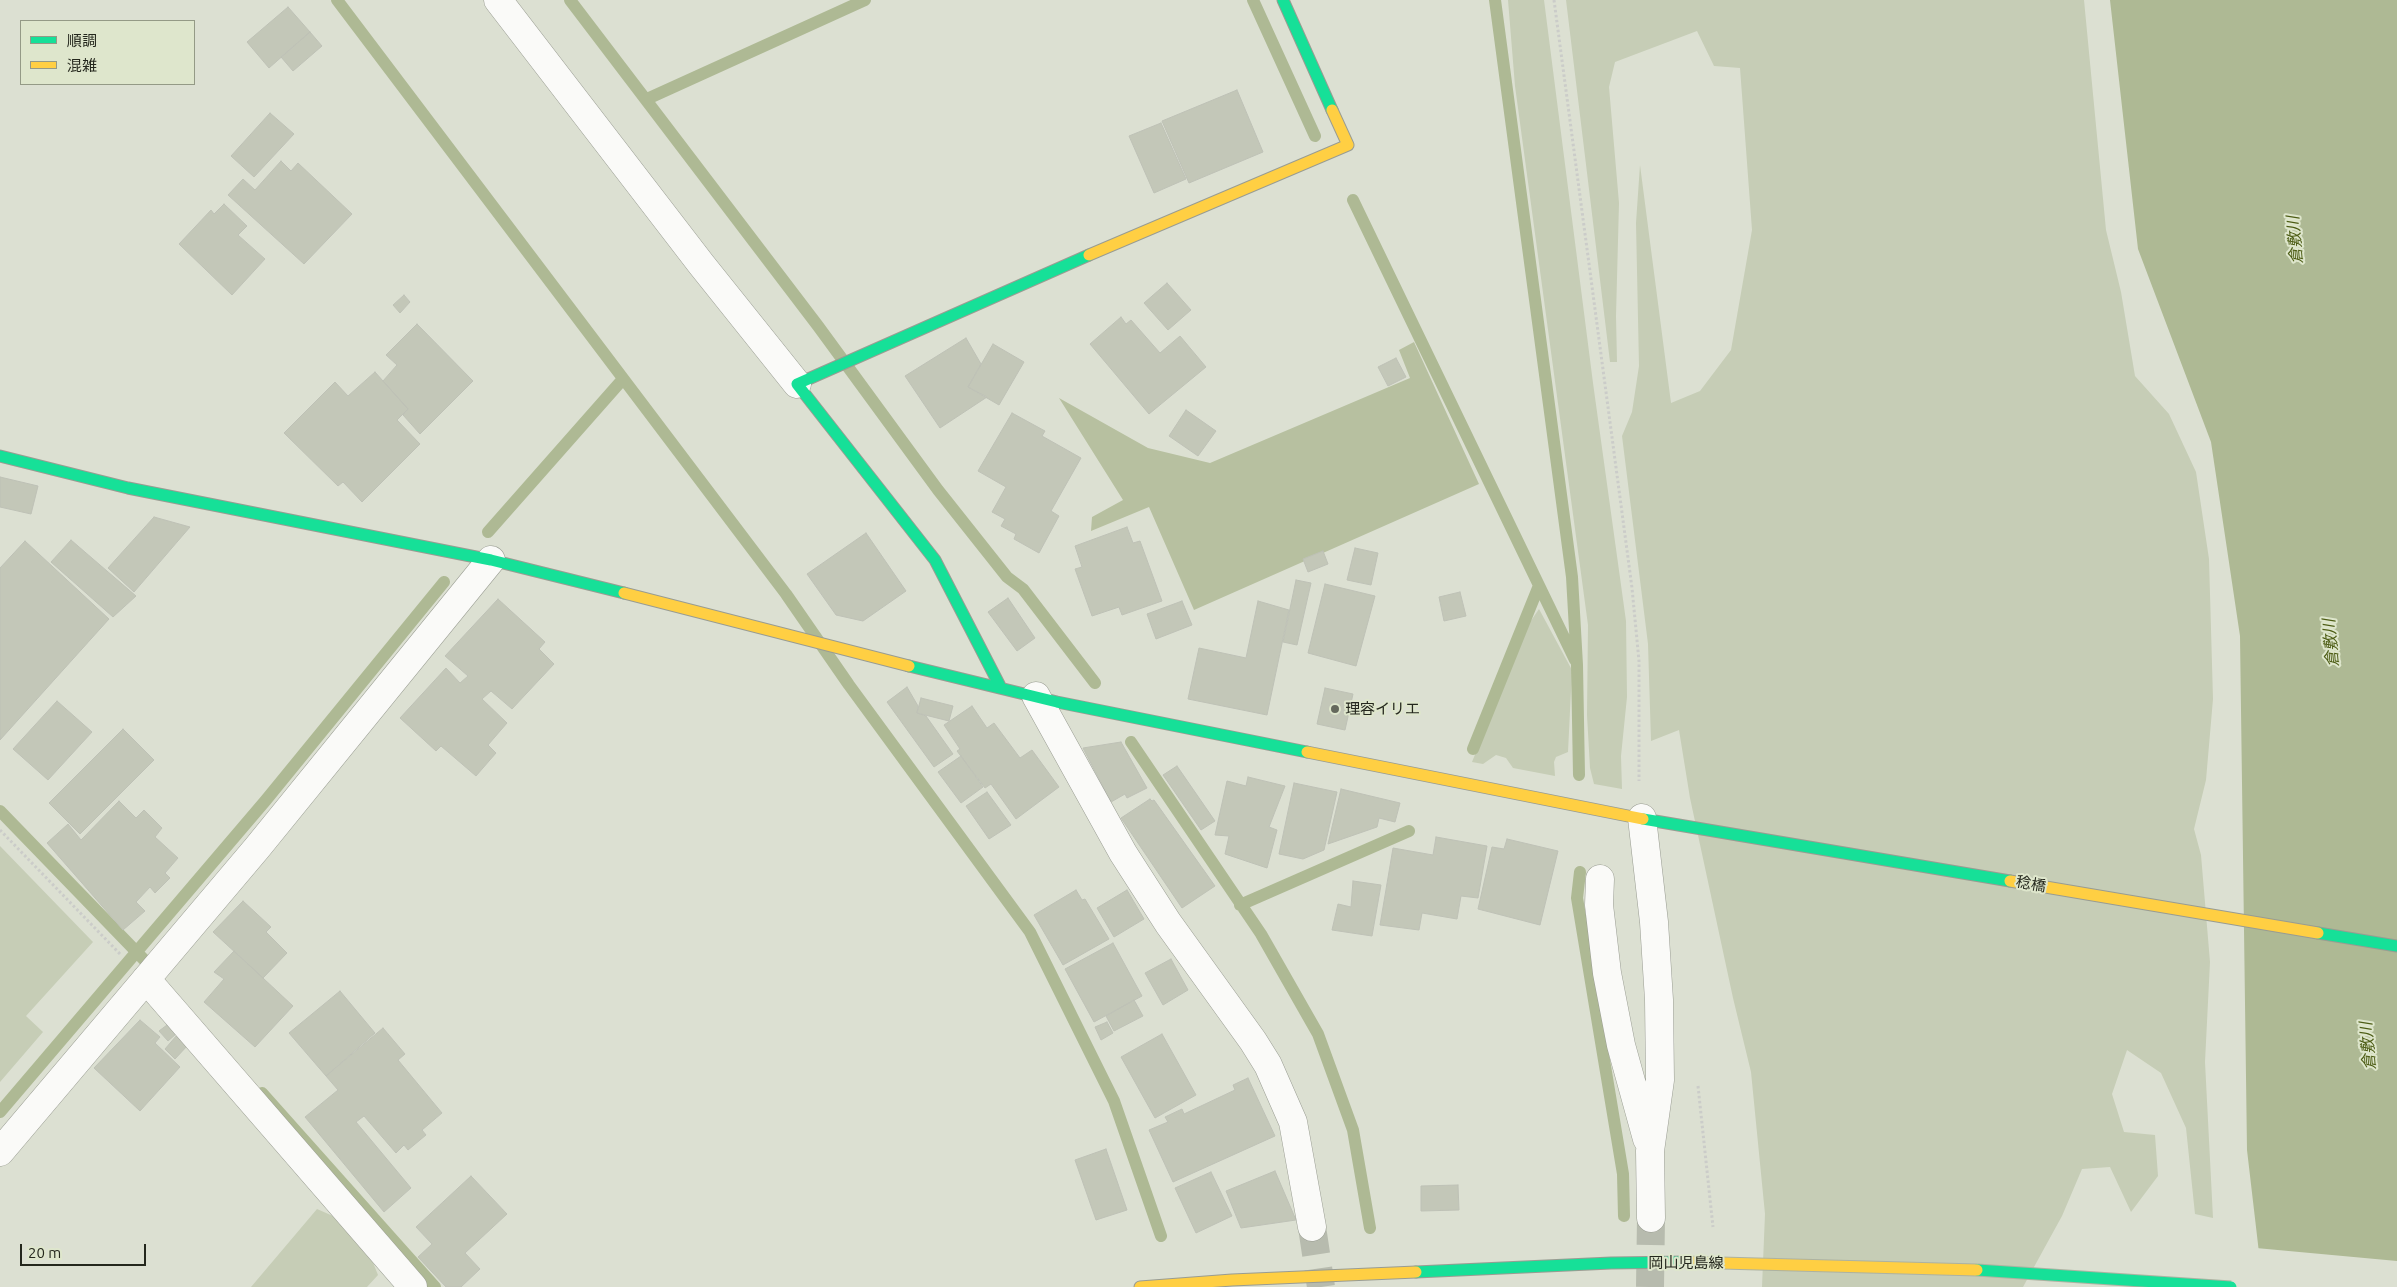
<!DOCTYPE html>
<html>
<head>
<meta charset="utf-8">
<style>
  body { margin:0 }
  #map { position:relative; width:2397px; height:1287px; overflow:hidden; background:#dce0d2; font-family:Ubuntu,"Noto Sans JP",sans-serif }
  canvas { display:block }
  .legend { position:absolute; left:20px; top:20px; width:175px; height:65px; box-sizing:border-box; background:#dee6cc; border:1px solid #949a86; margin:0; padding:6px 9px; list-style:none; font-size:15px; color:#24271d }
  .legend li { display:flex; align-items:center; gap:10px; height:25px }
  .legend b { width:25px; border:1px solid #949a86 }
  .scale { position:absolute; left:20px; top:1244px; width:126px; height:22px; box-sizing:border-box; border:2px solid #24271d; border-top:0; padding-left:6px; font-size:15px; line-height:18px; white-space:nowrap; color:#24271d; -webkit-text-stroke:4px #dee6cc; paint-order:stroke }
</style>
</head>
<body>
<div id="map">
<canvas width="2397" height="1287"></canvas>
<ul class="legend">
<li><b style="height:6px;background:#16e098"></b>順調</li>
<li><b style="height:6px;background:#ffcf43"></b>混雑</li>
</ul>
<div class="scale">20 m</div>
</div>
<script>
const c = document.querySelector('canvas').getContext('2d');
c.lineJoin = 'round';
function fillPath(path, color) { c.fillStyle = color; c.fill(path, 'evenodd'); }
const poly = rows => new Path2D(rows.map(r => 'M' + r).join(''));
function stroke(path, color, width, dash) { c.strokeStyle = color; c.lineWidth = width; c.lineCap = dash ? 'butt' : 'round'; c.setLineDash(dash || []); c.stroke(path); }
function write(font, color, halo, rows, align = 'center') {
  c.font = font + ' Ubuntu,"Noto Sans JP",sans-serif'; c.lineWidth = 4; c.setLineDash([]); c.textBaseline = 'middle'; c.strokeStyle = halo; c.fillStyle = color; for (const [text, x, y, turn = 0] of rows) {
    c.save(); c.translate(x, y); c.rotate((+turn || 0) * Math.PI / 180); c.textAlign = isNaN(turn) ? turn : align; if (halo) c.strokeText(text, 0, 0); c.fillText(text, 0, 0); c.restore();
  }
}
const green = poly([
  [1508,0,1544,0,1593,383,1626,621,1627,697,1621,756,1622,789,1594,784,1590,768,1587,715,1588,625,1515,86],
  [1566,0,2084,0,2106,230,2121,292,2135,376,2169,414,2196,472,2209,559,2213,699,2206,780,2194,829,2201,855,2210,962,2205,1062,2213,1218,2195,1214,2186,1128,2161,1073,2127,1050,2112,1094,2124,1132,2155,1135,2158,1176,2131,1212,2110,1167,2082,1169,2062,1216,2023,1287,1762,1287,1765,1214,1751,1072,1733,998,1690,798,1679,730,1651,741,1648,644,1622,436,1632,412,1639,366,1636,223,1640,165,1671,403,1700,391,1731,350,1752,230,1740,68,1714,66,1697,31,1615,62,1609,87,1619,203,1616,316,1617,362,1610,362],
  [1539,609,1572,670,1568,752,1556,757,1554,762,1555,776,1513,768,1506,758,1496,755,1483,764,1472,762,1526,628],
  [0,846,93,942,26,1016,43,1032,0,1082],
  [317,1209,342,1220,368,1250,378,1275,367,1287,251,1287]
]);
const forest = poly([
  [1414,342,1479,484,1194,610,1149,507,1091,531,1092,517,1123,500,1059,398,1148,448,1210,463,1410,378,1399,350]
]);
const water = poly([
  [2110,0,2397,0,2397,1287,2263,1287,2247,1150,2240,636,2211,442,2138,249]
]);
const pier = poly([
  [2256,1248,2397,1261,2397,1287,2261,1287]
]);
const stream = poly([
  [337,0,786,594,849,685,1030,932,1114,1101,1161,1236],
  [570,0,818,326,938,490,1007,577,1023,589,1095,683],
  [1253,0,1315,136],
  [1495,0,1572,577,1577,665,1579,775],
  [647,99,865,0],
  [1353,200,1575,660],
  [488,532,623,379],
  [1131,742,1261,934,1318,1034,1353,1130,1370,1228],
  [1473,749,1538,588],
  [0,811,155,971],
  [1580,872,1577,898,1623,1174,1624,1216],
  [1240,905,1409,831],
  [262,1093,435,1287],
  [0,1112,266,800,444,582]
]);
const building = poly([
  [288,7,310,32,269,68,247,42,288,7],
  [310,32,322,46,293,71,281,57,310,32],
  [1237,90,1263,152,1189,183,1162,121,1237,90],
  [270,113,294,134,254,177,231,156,270,113],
  [1161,123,1186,179,1154,193,1129,136,1161,123],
  [281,161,291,171,298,163,352,214,304,264,228,195,243,179,255,190,281,161],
  [224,204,247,226,238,235,265,259,232,295,179,244,211,210,214,214,224,204],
  [1167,283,1191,310,1168,330,1144,303,1167,283],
  [404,295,410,302,400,313,393,305,404,295],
  [1121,317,1126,324,1131,320,1160,353,1180,336,1206,367,1149,414,1090,344,1121,317],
  [417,324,473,381,420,434,403,415,408,409,383,381,397,365,386,355,417,324],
  [966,338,981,364,968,387,987,397,940,428,905,376,966,338],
  [993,344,1024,362,999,405,968,387,993,344],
  [1396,358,1406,377,1388,386,1378,367,1396,358],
  [375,372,408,409,397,420,420,444,362,502,343,482,338,486,284,433,335,382,348,396,375,372],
  [1186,410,1216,431,1198,456,1169,436,1186,410],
  [1012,413,1045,431,1042,436,1081,458,1051,511,1059,516,1039,553,1014,539,1016,534,1001,526,1005,519,992,512,1006,487,978,471,1012,413],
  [0,477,38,486,31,514,0,507,0,477],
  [154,517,190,527,134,592,108,568,154,517],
  [1127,527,1133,543,1140,541,1162,601,1122,615,1119,607,1092,616,1075,569,1082,567,1075,546,1127,527],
  [866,533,906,591,863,621,836,615,807,574,866,533],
  [71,540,136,596,113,617,51,562,71,540],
  [25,541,109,619,0,740,0,568,25,541],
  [1355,548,1378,553,1371,585,1347,580,1355,548],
  [1323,551,1328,564,1308,572,1303,559,1323,551],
  [1296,580,1311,583,1297,645,1283,642,1296,580],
  [1325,584,1375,596,1356,666,1308,653,1325,584],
  [1460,592,1466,616,1444,621,1439,597,1460,592],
  [1008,598,1035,638,1017,651,988,612,1008,598],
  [498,599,545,642,539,649,554,664,512,709,491,691,482,699,507,723,488,745,496,753,476,776,441,746,436,751,400,718,446,668,460,683,468,676,445,656,498,599],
  [1182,601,1192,625,1156,639,1147,614,1182,601],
  [1258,601,1289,610,1267,715,1188,699,1199,648,1246,658,1258,601],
  [907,687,918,706,917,713,926,716,953,754,934,767,887,702,907,687],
  [1325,688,1353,694,1345,730,1317,724,1325,688],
  [921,698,953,706,949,721,917,713,921,698],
  [57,701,92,732,48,780,13,749,57,701],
  [972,706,987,728,994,723,1020,758,1032,750,1059,787,1016,819,991,784,985,788,957,751,960,749,944,725,972,706],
  [123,729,154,760,80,834,49,803,123,729],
  [1121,742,1147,788,1127,798,1125,794,1111,802,1083,748,1121,742],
  [961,756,983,787,961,803,938,772,961,756],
  [1177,766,1215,821,1201,830,1163,775,1177,766],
  [1248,777,1285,786,1269,827,1277,830,1267,868,1225,854,1229,836,1215,835,1227,781,1246,786,1248,777],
  [1294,783,1337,792,1324,850,1303,859,1279,854,1294,783],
  [1341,789,1400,803,1395,822,1379,818,1377,827,1328,844,1341,789],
  [987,792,1011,825,989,839,966,806,987,792],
  [1150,799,1152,801,1154,800,1215,886,1182,908,1121,818,1150,799],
  [119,801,136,818,144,810,162,828,155,837,178,858,165,873,170,878,155,893,150,887,136,902,145,911,123,930,47,843,68,824,81,840,119,801],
  [1436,837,1487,846,1478,898,1461,896,1457,919,1422,913,1419,930,1380,925,1393,848,1433,855,1436,837],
  [1507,839,1558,851,1540,925,1478,909,1492,847,1504,849,1507,839],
  [1353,881,1381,885,1372,936,1332,930,1338,904,1351,907,1353,881],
  [1076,890,1082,900,1085,899,1109,939,1063,965,1034,915,1076,890],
  [1127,890,1144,919,1114,937,1097,908,1127,890],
  [243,901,271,927,266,932,287,953,263,978,213,932,243,901],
  [1113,943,1142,996,1094,1022,1065,969,1113,943],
  [234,951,293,1006,255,1047,204,1002,224,979,214,972,234,951],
  [1171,959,1188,990,1163,1005,1145,973,1171,959],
  [340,991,375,1033,326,1076,289,1033,340,991],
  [1134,1000,1143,1016,1114,1031,1106,1016,1134,1000],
  [140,1020,160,1037,155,1043,180,1067,140,1111,94,1068,140,1020],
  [1107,1022,1113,1033,1101,1040,1095,1027,1107,1022],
  [167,1025,176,1034,168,1041,159,1031,167,1025],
  [383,1028,405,1054,398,1060,442,1113,422,1130,426,1135,408,1150,404,1145,396,1153,364,1116,356,1122,411,1188,384,1212,305,1117,338,1090,326,1076,383,1028],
  [1162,1034,1196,1095,1155,1118,1121,1057,1162,1034],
  [177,1035,188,1045,175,1059,165,1049,177,1035],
  [1248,1078,1275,1136,1173,1182,1149,1130,1168,1122,1165,1117,1182,1109,1184,1114,1235,1090,1233,1085,1248,1078],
  [1106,1149,1127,1210,1096,1220,1075,1160,1106,1149],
  [1275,1171,1296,1220,1241,1228,1226,1191,1275,1171],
  [1211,1172,1232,1216,1196,1233,1175,1188,1211,1172],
  [471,1176,507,1214,465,1253,480,1269,461,1287,446,1287,418,1257,432,1244,416,1227,471,1176],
  [1458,1185,1459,1210,1421,1211,1421,1186,1458,1185]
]);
const streetTunnel = poly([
  [1312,1227,1321,1287],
  [1650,1287,1651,1218]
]);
const path = poly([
  [1554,0,1632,588,1639,661,1639,781],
  [0,830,121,955],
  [1698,1086,1713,1227]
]);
const street = poly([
  [498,0,701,264,797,384],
  [1036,696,1123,853,1168,923,1253,1041,1268,1065,1293,1122,1312,1227],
  [1642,818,1654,922,1659,1000,1660,1080,1650,1151,1651,1218],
  [1600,879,1599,905,1607,973,1621,1045,1647,1139],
  [146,979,413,1287],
  [0,1152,257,848,491,560]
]);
const fast = poly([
  [1283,0,1332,110],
  [0,456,128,488,491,560,624,593],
  [909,666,1057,702,1307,752],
  [1001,688,935,560,797,384,1089,255],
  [1643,819,2010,881],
  [2318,933,2397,946],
  [1416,1272,1611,1263,1685,1262]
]);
const slow = poly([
  [1089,255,1348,145,1332,110],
  [624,593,909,666],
  [1307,752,1643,819],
  [2010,881,2318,933],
  [1140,1287,1232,1280,1416,1272]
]);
const fastBridge = poly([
  [1977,1270,2231,1287]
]);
const slowBridge = poly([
  [1685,1262,1977,1270]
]);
const markers = [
  [1335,709,5,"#64685c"]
];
const poiNames = [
  ["理容イリエ",1345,709]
];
const streetNames = [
  ["稔橋",2031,884,10],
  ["岡山児島線",1686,1263]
];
const waterNames = [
  ["倉敷川",2295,240,-95],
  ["倉敷川",2331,643,-95],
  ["倉敷川",2368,1046,-95]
];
fillPath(green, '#c6cdb6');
fillPath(forest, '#b7c0a0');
fillPath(water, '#aeb994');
fillPath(pier, '#dce0d2');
stroke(stream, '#aeb994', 12);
fillPath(building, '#c3c7b8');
stroke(building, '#bec1b6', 1);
stroke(streetTunnel, '#b7bbae', 28, [28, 14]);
stroke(street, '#999c92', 29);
stroke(fast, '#999c92', 13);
stroke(slow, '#999c92', 13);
stroke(path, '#cbccc9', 3, [2.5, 2.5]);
stroke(street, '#fafaf8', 28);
stroke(fast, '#16e098', 11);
stroke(slow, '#ffcf43', 11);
stroke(fastBridge, '#adb2a1', 13, []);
stroke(slowBridge, '#adb2a1', 13, []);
stroke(fastBridge, '#16e098', 11);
stroke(slowBridge, '#ffcf43', 11);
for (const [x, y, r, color] of markers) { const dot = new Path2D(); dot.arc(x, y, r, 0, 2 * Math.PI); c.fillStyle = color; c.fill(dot); stroke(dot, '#dee6cc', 2); }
write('15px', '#24271d', '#dee6cc', poiNames, 'left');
write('15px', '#24271d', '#dee6cc', streetNames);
write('italic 16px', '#4c5c14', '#dee6cc', waterNames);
</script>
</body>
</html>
